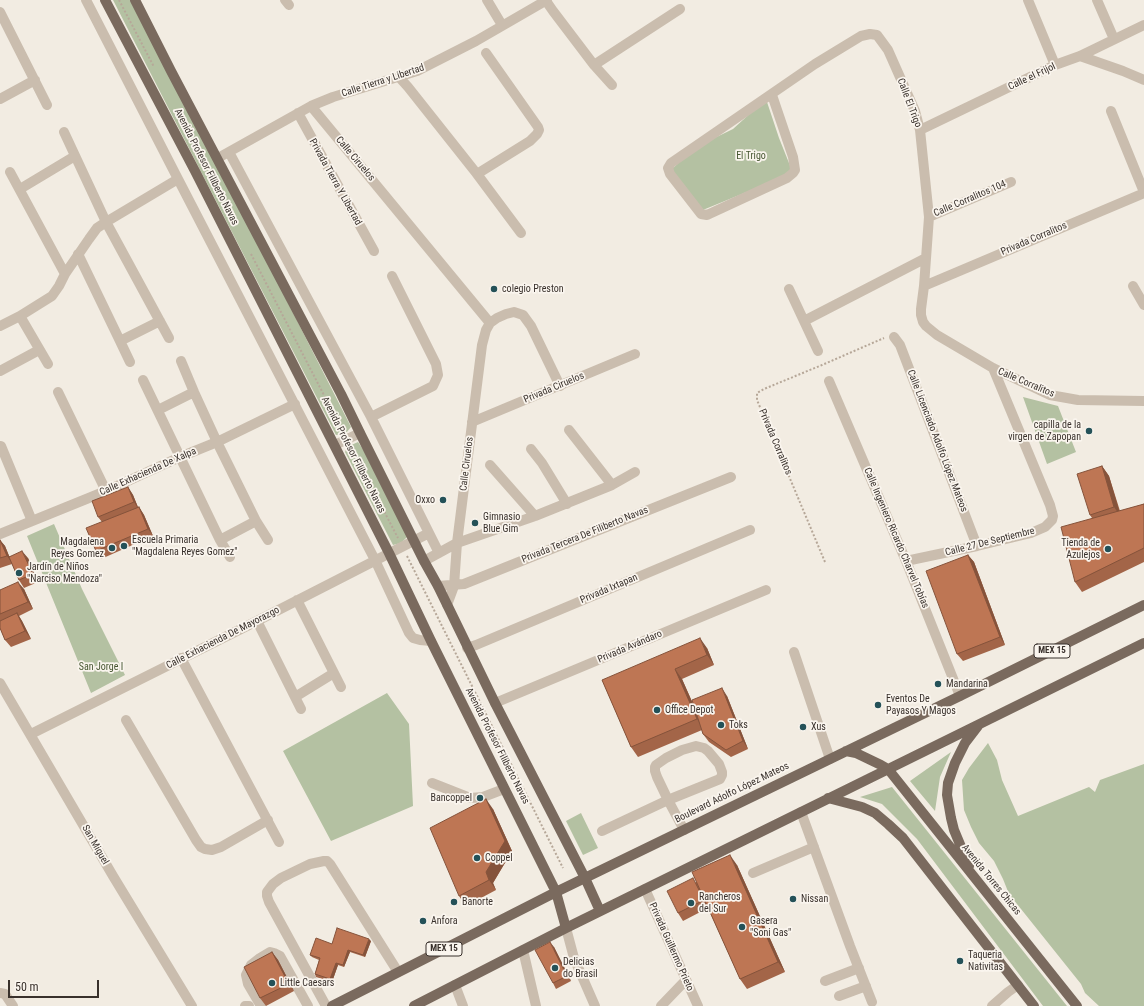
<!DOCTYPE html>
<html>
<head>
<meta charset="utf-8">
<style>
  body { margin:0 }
  #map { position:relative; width:1144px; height:1006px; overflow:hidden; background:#f2ece2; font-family:"Roboto Condensed",sans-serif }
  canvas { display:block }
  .scale { position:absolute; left:8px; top:980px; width:91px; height:18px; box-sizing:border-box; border:2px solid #39312c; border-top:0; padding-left:5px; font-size:12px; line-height:14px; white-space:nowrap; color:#39312c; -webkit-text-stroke:3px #faf5ee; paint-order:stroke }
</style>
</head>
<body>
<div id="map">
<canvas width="1144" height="1006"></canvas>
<div class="scale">50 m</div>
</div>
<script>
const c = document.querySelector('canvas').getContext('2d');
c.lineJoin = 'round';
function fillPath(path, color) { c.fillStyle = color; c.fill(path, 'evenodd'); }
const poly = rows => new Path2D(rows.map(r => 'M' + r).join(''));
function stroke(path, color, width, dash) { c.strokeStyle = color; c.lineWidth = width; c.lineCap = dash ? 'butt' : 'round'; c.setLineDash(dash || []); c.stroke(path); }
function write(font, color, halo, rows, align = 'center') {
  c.font = font + ' "Roboto Condensed",sans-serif'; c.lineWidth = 3.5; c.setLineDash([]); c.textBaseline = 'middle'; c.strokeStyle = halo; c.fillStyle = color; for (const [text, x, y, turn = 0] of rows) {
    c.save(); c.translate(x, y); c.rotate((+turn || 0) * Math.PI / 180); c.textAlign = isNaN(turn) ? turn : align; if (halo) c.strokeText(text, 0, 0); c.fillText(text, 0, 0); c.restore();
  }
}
const green = poly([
  [113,0,131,0,253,234,351,427,346,433,336,435],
  [766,99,779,138,793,173,698,212,669,172,694,148,733,129],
  [1023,397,1058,406,1076,452,1047,464],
  [358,442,372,463,408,536,401,543,393,545,345,452,347,447],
  [54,524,82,589,125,675,91,693,27,536],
  [387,693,409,724,413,806,331,841,283,751],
  [988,743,997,760,1002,780,1018,816,1089,787,1095,792,1100,780,1144,764,1144,1006,1099,1006,1085,993,1081,984,1009,894,1003,879,994,861,979,843,971,827,964,810,962,780,969,768],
  [951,752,940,777,935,811,910,781],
  [892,787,1067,1006,1043,1006,917,839,882,804,860,797],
  [581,813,598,848,583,855,566,821]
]);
const path = poly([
  [119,0,154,67],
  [251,254,342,430],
  [351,448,398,538],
  [407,556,563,868],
  [825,562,757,400,757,393,764,389,822,365,884,338]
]);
const minor = poly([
  [86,0,178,179,375,560,409,633,413,638,420,640,431,641],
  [285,0,289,5],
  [487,0,502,25],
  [1028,0,1055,65],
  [1097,0,1114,39],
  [546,1,553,11,594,65,612,85],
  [0,12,47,105],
  [1080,56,1123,71,1144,80],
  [594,65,680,9],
  [399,77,408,87,477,174,521,233],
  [772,95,793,157,795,170,793,173,787,178,707,215,701,214,670,174,668,168,671,163,815,64,861,36,870,34,877,35,888,50,915,111,920,130,929,217,924,286,921,309,921,315,923,322,926,326,937,335,993,368,1050,395,1078,400,1144,401],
  [0,99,35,80],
  [311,106,490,323],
  [1111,111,1144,192],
  [298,113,374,251],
  [920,130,1055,65,1080,56,1144,25],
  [64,132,106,222,169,338],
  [229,152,371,417,439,553],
  [218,158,311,106,333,97,417,71,476,41,547,0],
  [10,172,65,274],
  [477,174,530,141,537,134,539,130,538,127,486,53],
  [20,189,75,156],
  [929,217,1011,182],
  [78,254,120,341,130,362],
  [924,286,1144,193],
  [1133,286,1144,305],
  [789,289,818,351],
  [20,316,48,364],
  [804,321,926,258],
  [0,326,20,316,52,296,59,286,65,274,89,239,97,228,106,222,178,179],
  [894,337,900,345,977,546],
  [120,341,160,321],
  [181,361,194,392,217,442,256,521,268,540],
  [0,371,39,350],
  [143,380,220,540,230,557],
  [829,381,906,561,960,696],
  [58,392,106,491],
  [158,410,194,392],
  [371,417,433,386,438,375,436,364,392,276],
  [472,422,635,354],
  [569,430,612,485],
  [335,445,360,433],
  [1,446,32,521],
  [531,449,542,463,567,504],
  [490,465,535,516],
  [0,534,106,491,180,457,217,442,295,404],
  [220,540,256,521],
  [424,561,457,543,535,516,612,485,635,472],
  [906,561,977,546,1031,533,1045,527,1052,520,1053,516,1050,505,993,368],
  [438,586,464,584,731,477],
  [297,600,341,687],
  [447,605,454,586,457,543,482,345,486,330,490,323,497,318,506,314,514,312,523,315,531,326,560,386],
  [257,621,301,709],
  [467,648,476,645,750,530],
  [794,652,830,759],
  [181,658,279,842],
  [0,683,113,876,192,1006],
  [295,697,334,673],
  [495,703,766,590],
  [126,720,196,840,201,847,205,849,212,850,221,847,268,820],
  [31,734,257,621,429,533],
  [432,783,470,798,483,797,504,789],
  [801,812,850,946,872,1002],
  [602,831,668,800,720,779,722,775,722,772,719,764,708,751,704,748,696,746,682,750,666,758,656,765,655,767,655,771,657,777,668,800,684,830],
  [753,873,814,847],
  [645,889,698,1006],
  [566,928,574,958,595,1006],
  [523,950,536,1006],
  [825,981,859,968],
  [455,985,463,1006],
  [0,993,5,994,13,1006],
  [839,996,866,986],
  [245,1006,249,1006],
  [261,1006,248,984,246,975,251,965,260,958,270,952,274,953,280,956,308,1006],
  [326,1006,269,902,267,896,267,892,273,884,281,878,310,864,324,861,327,861,330,864,398,972],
  [661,1006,686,980],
  [992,1006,1008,992,1018,985]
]);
const major = poly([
  [105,0,195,171,389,553,431,641,556,892,566,928],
  [135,0,171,71,341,394,360,433,424,561,438,586,495,703,585,878,600,911],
  [846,751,856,753,881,765,888,769,1077,1006],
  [828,798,862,807,875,813,888,824,903,838,1034,1006],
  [969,866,954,830,951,818,947,795,948,783,955,763,965,743,978,726],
  [332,1006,556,892,960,696,1144,605],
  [414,1006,566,928,1144,643]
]);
const wall = poly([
  [1102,466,1109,476,1120,511,1144,504,1144,562,1082,592,1075,582,1092,518,1090,515],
  [128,487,133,495,138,507,139,507,144,515,153,536,101,559,96,551,102,522,98,517],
  [0,540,5,546,9,556,28,558,38,582,24,588,19,580,12,564,0,568],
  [968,555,974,562,1005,645,963,661,957,654],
  [24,589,33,609,19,616,22,621,31,639,11,647,5,640,0,628,0,590],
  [707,648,714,665,682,679,694,706,727,696,748,749,731,757,709,742,703,734,702,730,638,757,631,747,602,680],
  [493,809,512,851,493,883,496,890,466,906,459,896],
  [737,865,785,972,747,989,740,979,708,908,683,921,678,913,696,882],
  [371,941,365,957,350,952,344,967,338,965,332,982,316,977,315,974,319,960,312,957,310,955,332,944],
  [554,947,571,981,556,989,553,983],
  [272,952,278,960,294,991,266,1006,260,998]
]);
const shadedWall = poly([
  [1102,466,1109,476,1121,517,1114,507],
  [128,487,133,495,139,510,134,502],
  [139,507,144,515,153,536,148,529],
  [0,540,5,546,12,563,7,556],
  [22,551,28,558,38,582,33,574],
  [968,555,974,562,1005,645,1000,637],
  [18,582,24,589,33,609,28,602],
  [17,613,22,621,31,639,25,631],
  [700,638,707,648,714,665,707,655],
  [675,669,682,679,704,729,697,719],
  [722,688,727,696,748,749,743,741],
  [486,799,493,809,512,851,493,883,496,890,489,880,486,872],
  [730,855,737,865,785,972,778,962],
  [369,939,371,941,365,957,363,955],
  [550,942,554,947,571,981,567,976],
  [348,950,350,952,344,967,343,965],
  [272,952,278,960,294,991,289,984],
  [336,963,338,965,332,982,330,979]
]);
const building = poly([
  [1102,466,1114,507,1090,515,1077,474,1102,466],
  [128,487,134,502,98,517,92,501,128,487],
  [1144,504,1144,548,1075,582,1061,527,1144,504],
  [139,507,148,529,96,551,86,528,139,507],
  [0,540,7,556,0,558,0,540],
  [22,551,33,574,19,580,9,557,22,551],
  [968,555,1000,637,957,654,926,571,968,555],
  [18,582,28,602,0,614,0,590,18,582],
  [17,613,25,631,5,640,0,628,0,621,17,613],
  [700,638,707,655,675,669,697,719,631,747,602,680,700,638],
  [722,688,743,741,726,750,703,734,692,700,722,688],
  [486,799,505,841,486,872,489,880,459,896,430,828,486,799],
  [730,855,778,962,740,979,692,872,730,855],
  [693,878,704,900,678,913,667,891,693,878],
  [337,928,369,939,363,955,348,950,343,965,336,963,330,979,315,974,320,958,310,955,316,938,332,944,337,928],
  [550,942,567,976,553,983,535,950,550,942],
  [272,952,289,984,260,998,244,967,272,952]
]);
const markers = [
  [494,289,4,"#245158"],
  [1089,431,4,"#245158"],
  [443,500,4,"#245158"],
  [475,523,4,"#245158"],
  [124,546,4,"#245158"],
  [112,548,4,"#245158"],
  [1108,549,4,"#245158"],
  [19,573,4,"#245158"],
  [938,684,4,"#245158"],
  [878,705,4,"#245158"],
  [657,710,4,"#245158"],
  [721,725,4,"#245158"],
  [803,727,4,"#245158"],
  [480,798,4,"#245158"],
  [477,858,4,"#245158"],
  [793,899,4,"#245158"],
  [454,902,4,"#245158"],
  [691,903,4,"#245158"],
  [423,921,4,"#245158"],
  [742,927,4,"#245158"],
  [960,961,4,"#245158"],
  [555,968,4,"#245158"],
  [272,983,4,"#245158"]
];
const shields = [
  [1052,651,36],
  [444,949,36]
];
const shieldNames = [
  ["MEX 15",1052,651],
  ["MEX 15",444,949]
];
const streetNames = [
  ["Calle el Frijol",1032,77,-25],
  ["Calle Tierra y Libertad",383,81,-18],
  ["Calle El Trigo",909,103,69],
  ["Calle Ciruelos",355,159,50],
  ["Avenida Profesor Filiberto Navas",206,167,63],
  ["Privada Tierra Y Libertad",335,182,61],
  ["Calle Corralitos 104",970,199,-23],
  ["Privada Corralitos",1034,239,-23],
  ["Calle Corralitos",1026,383,23],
  ["Privada Ciruelos",554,388,-23],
  ["Calle Licenciado Adolfo López Mateos",937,441,69],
  ["Privada Corralitos",775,442,67],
  ["Avenida Profesor Filiberto Navas",353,455,63],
  ["Calle Ciruelos",467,464,-83],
  ["Calle Exhacienda De Xalpa",148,472,-24],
  ["Privada Tercera De Filiberto Navas",585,535,-22],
  ["Calle Ingeniero Ricardo Charvel Tobías",896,538,67],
  ["Calle 27 De Septiembre",990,542,-14],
  ["Privada Ixtapan",609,589,-23],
  ["Calle Exhacienda De Mayorazgo",223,638,-27],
  ["Privada Avándaro",630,647,-23],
  ["Avenida Profesor Filiberto Navas",497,746,63],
  ["Boulevard Adolfo López Mateos",732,793,-26],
  ["San Miguel",95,845,60],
  ["Avenida Torres Chicas",991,880,51],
  ["Privada Guillermo Prieto",671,947,66]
];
const parkNames = [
  ["El Trigo",751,156],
  ["San Jorge I",101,667]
];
const poiNames = [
  ["colegio Preston",502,289],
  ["capilla de la",1081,425,"right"],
  ["virgen de Zapopan",1081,437,"right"],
  ["Oxxo",435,500,"right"],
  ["Gimnasio",483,517],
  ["Blue Gim",483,529],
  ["Escuela Primaria",132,540],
  ["\"Magdalena Reyes Gomez\"",132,552],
  ["Magdalena",104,542,"right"],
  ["Reyes Gomez",104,554,"right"],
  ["Tienda de",1100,543,"right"],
  ["Azulejos",1100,555,"right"],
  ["Jardín de Niños",27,567],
  ["\"Narciso Mendoza\"",27,579],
  ["Mandarina",946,684],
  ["Eventos De",886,699],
  ["Payasos Y Magos",886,711],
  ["Office Depot",665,710],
  ["Toks",729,725],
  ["Xus",811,727],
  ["Bancoppel",472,798,"right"],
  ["Coppel",485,858],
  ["Rancheros",699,897],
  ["del Sur",699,909],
  ["Nissan",801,899],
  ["Banorte",462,902],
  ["Anfora",431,921],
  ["Gasera",750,921],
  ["\"Soni Gas\"",750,933],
  ["Taqueria",968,955],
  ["Nativitas",968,967],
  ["Delicias",563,962],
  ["do Brasil",563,974],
  ["Little Caesars",280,983]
];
fillPath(green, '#b4c1a2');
stroke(path, '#b6a798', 2, [2, 2]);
stroke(minor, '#cabdae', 10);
stroke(major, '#7a6a5e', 10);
fillPath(wall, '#a36548');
fillPath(shadedWall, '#85533b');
fillPath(building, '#be7654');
stroke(building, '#85533b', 1);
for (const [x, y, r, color] of markers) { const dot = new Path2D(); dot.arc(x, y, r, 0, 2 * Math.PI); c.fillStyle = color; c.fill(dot); stroke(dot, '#faf5ee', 1.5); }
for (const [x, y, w] of shields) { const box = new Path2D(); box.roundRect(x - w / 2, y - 7, w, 14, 3); c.fillStyle = '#faf5ee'; c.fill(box); stroke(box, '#39312c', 1); }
write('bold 9px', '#39312c', null, shieldNames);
write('10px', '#39312c', '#faf5ee', streetNames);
write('10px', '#465631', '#faf5ee', parkNames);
write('10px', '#39312c', '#faf5ee', poiNames, 'left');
</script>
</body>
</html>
